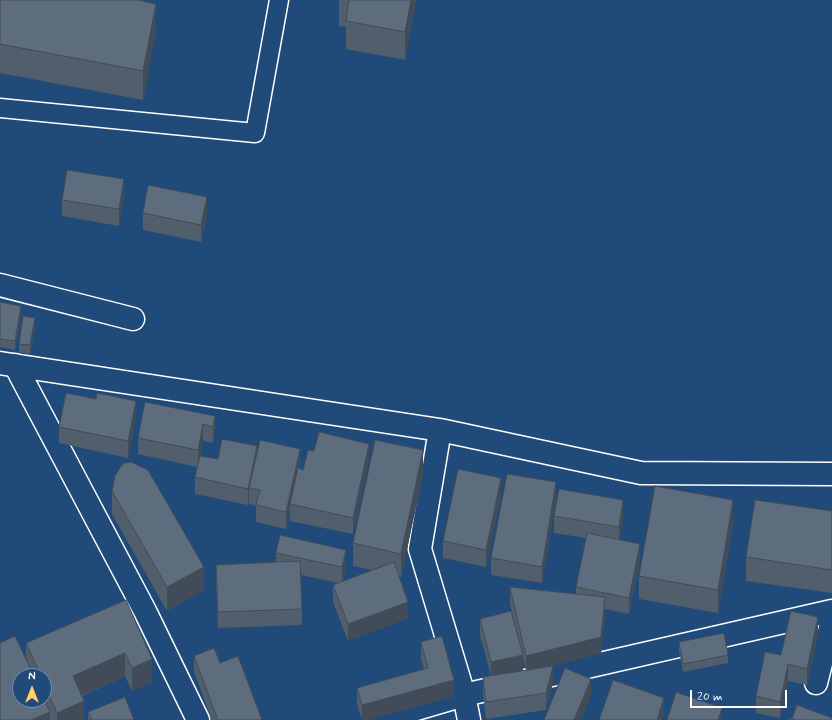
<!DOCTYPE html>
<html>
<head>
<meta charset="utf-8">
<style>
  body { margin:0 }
  #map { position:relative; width:832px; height:720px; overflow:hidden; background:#1f4a7a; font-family:Mynerve,sans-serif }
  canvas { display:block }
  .north { position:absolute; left:12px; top:668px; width:40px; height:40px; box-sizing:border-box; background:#1f4a7a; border:1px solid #7992af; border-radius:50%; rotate:0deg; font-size:11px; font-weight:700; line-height:16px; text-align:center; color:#fff }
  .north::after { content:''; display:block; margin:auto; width:14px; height:18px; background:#ffd166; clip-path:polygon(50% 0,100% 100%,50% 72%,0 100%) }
  .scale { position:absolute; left:690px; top:690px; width:97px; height:18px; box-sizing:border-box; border:2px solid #fff; border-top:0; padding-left:5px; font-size:12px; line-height:14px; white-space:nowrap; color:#fff; -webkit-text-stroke:3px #1f4a7a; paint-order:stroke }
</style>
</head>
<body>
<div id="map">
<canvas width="832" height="720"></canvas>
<div class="north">N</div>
<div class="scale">20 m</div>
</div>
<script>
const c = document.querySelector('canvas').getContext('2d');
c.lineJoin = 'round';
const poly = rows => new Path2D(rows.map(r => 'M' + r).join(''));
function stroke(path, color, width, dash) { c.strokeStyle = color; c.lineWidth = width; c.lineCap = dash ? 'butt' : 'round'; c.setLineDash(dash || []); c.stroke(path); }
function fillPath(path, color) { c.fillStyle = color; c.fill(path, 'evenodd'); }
const lane = poly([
  [0,108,255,133,279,0]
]);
const street = poly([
  [0,285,133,319],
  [0,363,440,430,641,473,832,474],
  [15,365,145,611,198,720],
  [440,430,420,549,464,695,469,720],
  [816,683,832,620],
  [379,720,464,695,832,611]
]);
const wall = poly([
  [0,0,156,32,143,100,0,73],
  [339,0,416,0,405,60,346,49,346,27,339,26],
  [124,196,119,226,62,216,62,200],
  [143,213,207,214,201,242,143,230],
  [0,302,21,314,15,350,0,347],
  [35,327,30,354,19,352,19,344],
  [96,399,136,417,128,458,59,443,59,427],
  [215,416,215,433,213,443,203,441,200,456,218,459,257,450,300,466,299,469,303,470,369,460,353,534,290,521,290,508,286,529,256,522,256,506,249,504,249,499,248,505,195,494,195,477,197,467,138,454,138,438],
  [423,474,401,577,399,576,408,618,348,641,333,602,333,585,338,583,301,575,302,609,302,625,218,628,216,582,216,565,276,562,276,553,346,567,343,581,372,570,353,566,353,543],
  [112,491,204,590,167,611,112,514],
  [501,495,486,567,443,558,443,541],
  [556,499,542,583,491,575,491,558],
  [832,511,832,593,746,581,746,557],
  [554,516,623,517,619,540,640,561,629,614,605,609,601,653,547,667,553,683,546,710,486,719,483,694,483,677,491,676,480,635,480,619,515,626,510,604,510,587,576,594,576,587,586,538,554,533],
  [523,657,526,670,523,671],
  [733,523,718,613,639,599,639,576],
  [126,600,152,659,152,683,132,691,125,676,82,696,84,701,84,720,50,720,50,719,50,720,0,720,0,643,15,636,26,660,26,643],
  [20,676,44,676,44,700,20,700],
  [818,634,807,685,788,681,780,718,756,713,756,696,781,655],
  [421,642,454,696,367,720,362,720,357,704,357,688,424,669,421,659],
  [679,642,728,655,728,663,683,672,679,651],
  [194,656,220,663,262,720,212,720,194,672],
  [88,712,134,720,88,720]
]);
const shadedWall = poly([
  [411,0,416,0,405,60,405,32],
  [156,4,156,32,143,100,143,71],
  [124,179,124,196,119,226,119,209],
  [207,197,207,214,201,242,201,225],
  [21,306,21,314,15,350,15,341],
  [35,318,35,327,30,354,30,345],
  [136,401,136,417,128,458,128,441],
  [215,416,215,433,213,443,213,427],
  [203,424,203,441,198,467,198,450],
  [369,444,369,460,353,534,353,518],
  [257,446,257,463,249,488,249,499,248,505,248,489],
  [300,449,300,466,291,505,290,504,290,508,286,529,286,512],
  [423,450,423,474,401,577,401,554],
  [501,478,501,495,486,567,486,550],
  [556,482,556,499,542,583,542,567],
  [623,500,623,517,619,544,619,527],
  [733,500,733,523,718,613,718,590],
  [640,544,640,561,629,614,629,598],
  [346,550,346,567,342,584,342,567],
  [204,567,204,590,167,611,167,587],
  [605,597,605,614,601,653,526,672,526,656],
  [408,602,408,618,348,641,348,624],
  [818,617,818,634,807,685,807,669],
  [125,653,125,676,73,699,73,676],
  [523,655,523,671,491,679,491,662],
  [152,659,152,683,132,691,132,668],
  [788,664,788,681,780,718,780,702],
  [553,666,553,683,546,710,546,693],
  [591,679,591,696,581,720,574,720],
  [454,680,454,696,367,720,362,720,362,705],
  [664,698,664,714,662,720,657,720],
  [84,701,84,720,57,720,57,713],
  [722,708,722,720,718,720],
  [50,712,50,720,31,720]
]);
const building = poly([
  [0,0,138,0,156,4,143,71,0,44,0,0],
  [349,0,411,0,405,32,346,21,349,0],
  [67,170,124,179,119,209,62,200,67,170],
  [148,185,207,197,201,225,143,213,148,185],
  [0,302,21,306,15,341,0,339,0,302],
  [23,316,35,318,30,345,19,344,23,316],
  [66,393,96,399,97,393,136,401,128,441,59,427,66,393],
  [145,402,215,416,213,427,203,424,198,450,138,438,145,402],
  [319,432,369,444,353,518,290,504,298,468,303,470,308,450,314,451,319,432],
  [222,439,257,446,248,489,195,477,200,456,218,459,222,439],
  [260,440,300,449,286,512,256,505,260,490,249,488,260,440],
  [375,440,423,450,401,554,353,543,375,440],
  [131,462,148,470,204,567,167,587,112,491,115,476,121,466,125,463,131,462],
  [458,469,501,478,486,550,443,541,458,469],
  [507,474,556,482,542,567,491,558,507,474],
  [655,486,733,500,718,590,639,576,655,486],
  [559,489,623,500,619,527,554,516,559,489],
  [755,500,832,511,832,570,746,557,755,500],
  [587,533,640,544,629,598,576,587,587,533],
  [280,535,346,550,342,567,276,553,280,535],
  [300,561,302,609,218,612,216,565,300,561],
  [394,562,408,602,348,624,333,585,394,562],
  [510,587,605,597,601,637,526,656,510,587],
  [126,600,152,659,132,668,125,653,73,676,84,701,57,713,44,683,44,676,41,676,26,643,126,600],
  [511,611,523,655,491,662,480,619,511,611],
  [791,611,818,617,807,669,788,664,780,702,756,696,765,652,781,655,791,611],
  [724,633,728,655,683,664,679,642,724,633],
  [15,636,34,676,20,676,20,700,44,700,44,699,50,712,31,720,0,720,0,643,15,636],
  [442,636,454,680,362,705,357,688,428,668,421,642,442,636],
  [214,648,220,663,238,656,262,720,218,720,194,656,214,648],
  [553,666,546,693,486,702,483,677,553,666],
  [565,668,591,679,574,720,544,720,565,668],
  [613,680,664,698,657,720,599,720,613,680],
  [676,692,722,708,718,720,667,720,676,692],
  [125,697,134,720,92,720,88,712,125,697],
  [797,705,832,718,832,720,795,720,792,719,797,705],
  [790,718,795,720,789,720,790,718]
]);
stroke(lane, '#fff', 21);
stroke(street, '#fff', 25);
stroke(lane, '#1f4a7a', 18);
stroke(street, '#1f4a7a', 22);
fillPath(wall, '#515e6c');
fillPath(shadedWall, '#424c58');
fillPath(building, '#5e6d7e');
stroke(building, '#424c58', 1);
</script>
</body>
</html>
